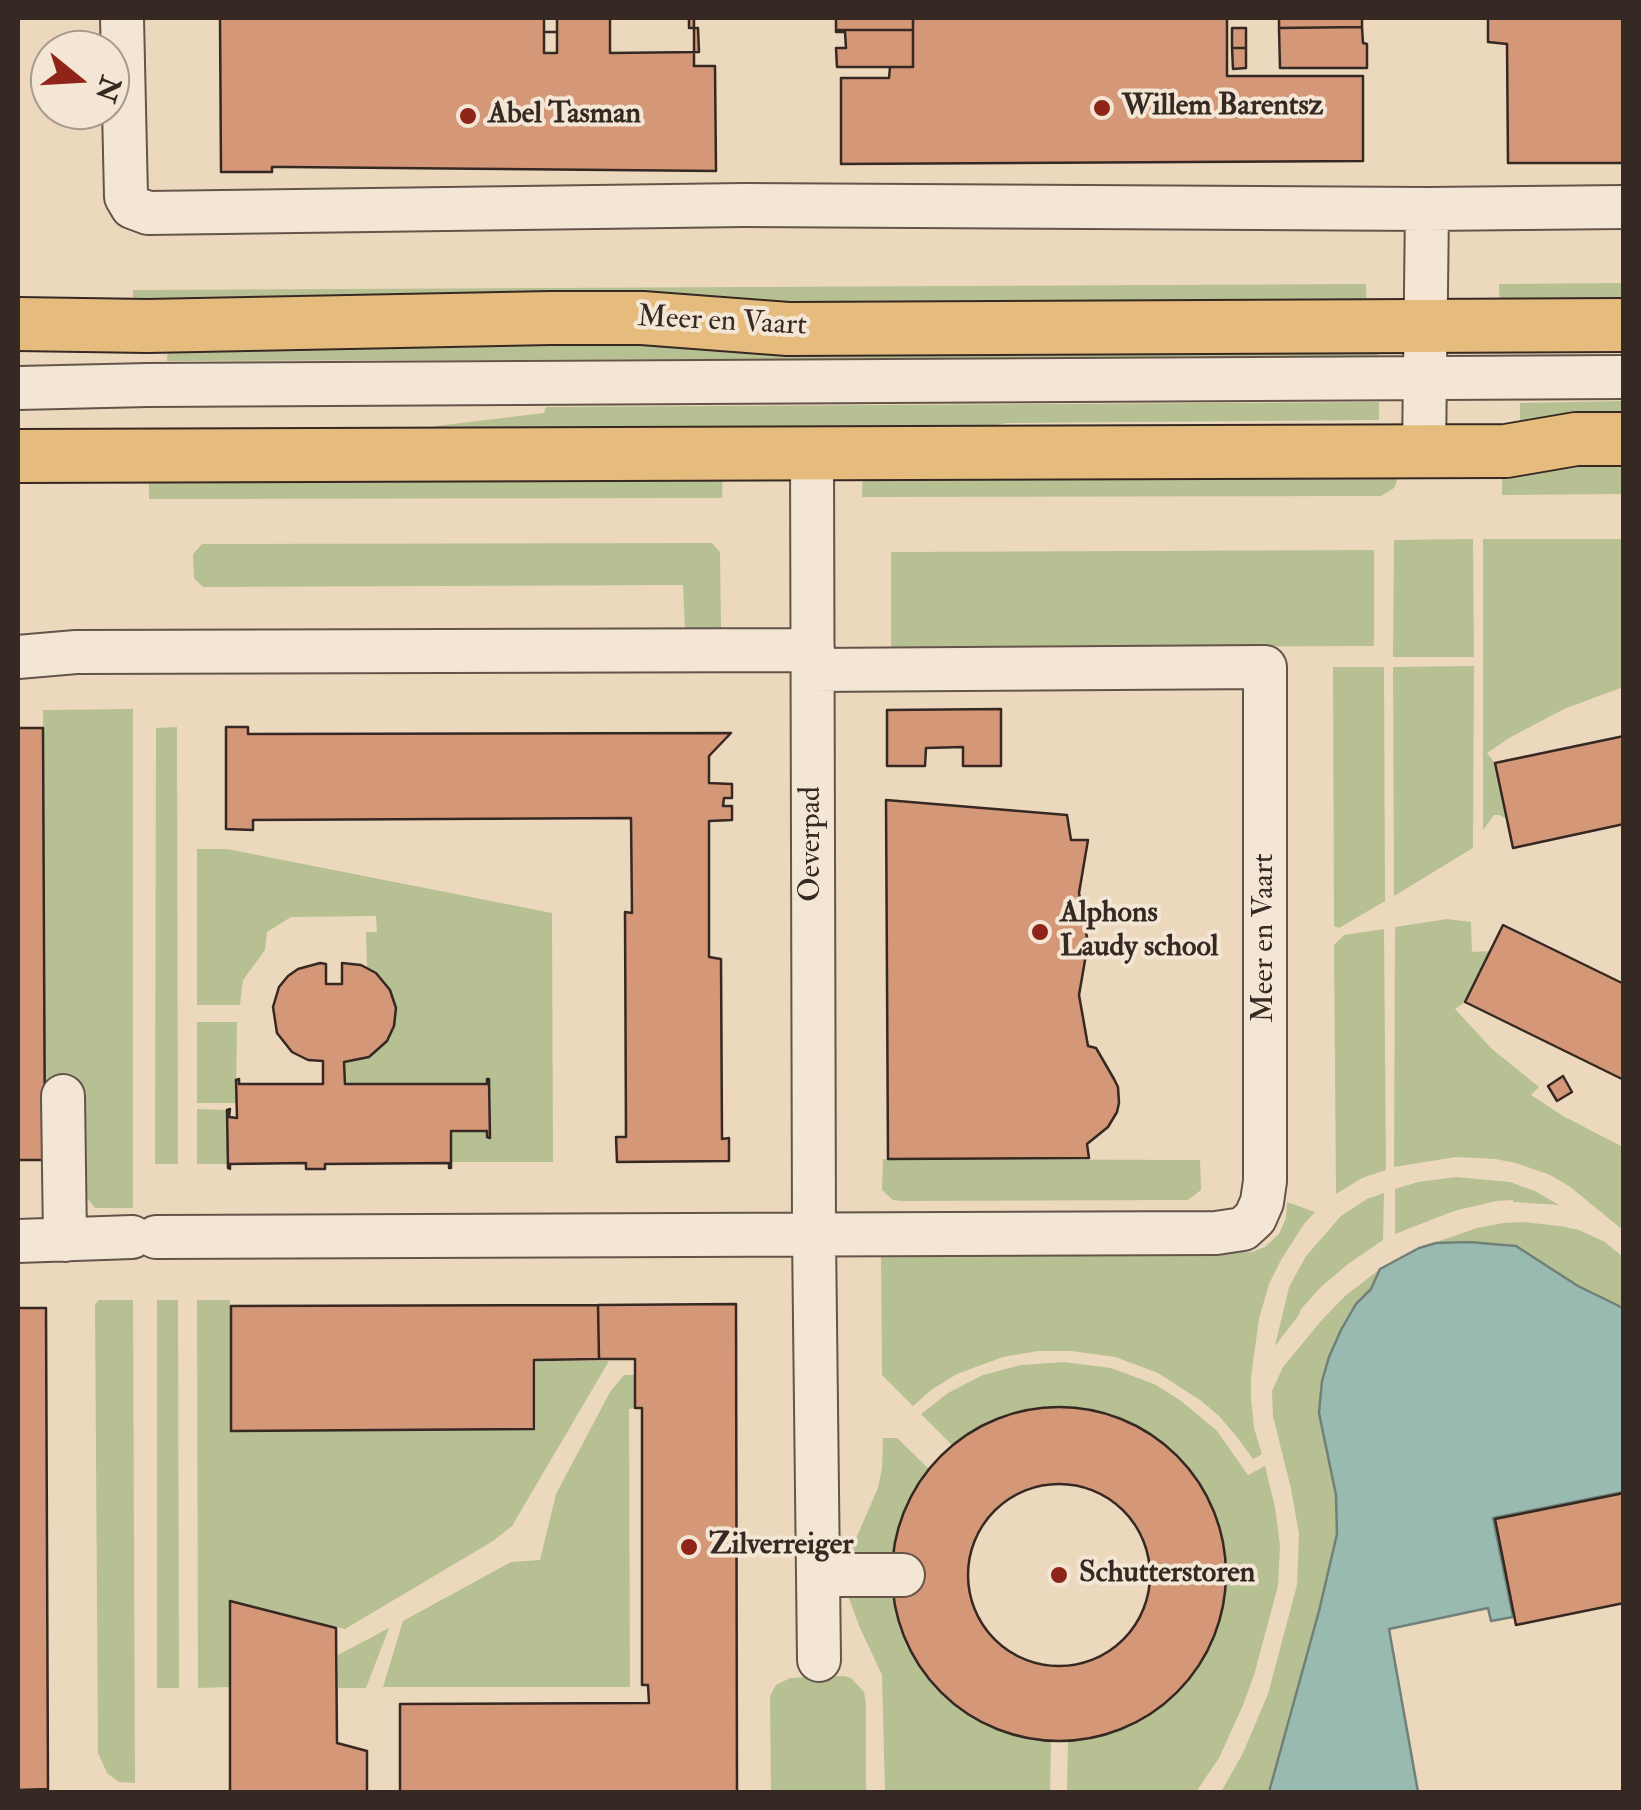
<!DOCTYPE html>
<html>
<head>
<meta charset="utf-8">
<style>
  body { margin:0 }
  #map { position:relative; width:1641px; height:1810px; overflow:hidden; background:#ecd9bd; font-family:"IM FELL Double Pica",serif }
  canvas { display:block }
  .frame { position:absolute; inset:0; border:20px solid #362823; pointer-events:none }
  .north { position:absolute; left:30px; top:30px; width:100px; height:100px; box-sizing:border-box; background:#f3e6d4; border:2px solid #a79a8d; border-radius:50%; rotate:108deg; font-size:28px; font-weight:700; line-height:40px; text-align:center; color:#362823 }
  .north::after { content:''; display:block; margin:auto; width:35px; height:45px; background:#8f2418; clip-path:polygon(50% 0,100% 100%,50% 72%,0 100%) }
</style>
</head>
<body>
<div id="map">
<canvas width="1641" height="1810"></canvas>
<div class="frame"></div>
<div class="north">N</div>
</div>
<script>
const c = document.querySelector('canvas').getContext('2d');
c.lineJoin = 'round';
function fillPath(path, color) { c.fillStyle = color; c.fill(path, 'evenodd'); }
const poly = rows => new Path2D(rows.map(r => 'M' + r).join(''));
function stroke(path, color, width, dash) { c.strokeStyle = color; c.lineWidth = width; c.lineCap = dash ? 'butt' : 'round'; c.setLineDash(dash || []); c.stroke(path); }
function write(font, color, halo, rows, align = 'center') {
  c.font = font + ' "IM FELL Double Pica",serif'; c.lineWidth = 8; c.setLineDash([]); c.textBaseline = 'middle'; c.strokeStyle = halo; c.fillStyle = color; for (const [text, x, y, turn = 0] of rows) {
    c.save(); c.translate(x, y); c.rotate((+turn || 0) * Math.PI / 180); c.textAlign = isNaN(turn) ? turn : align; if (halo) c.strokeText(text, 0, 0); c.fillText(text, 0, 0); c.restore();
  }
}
const green = poly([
  [1623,283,1623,315,1500,315,1499,284],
  [1366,284,1367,315,133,305,133,290],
  [631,330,1378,338,1378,357,167,361,168,348,548,346],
  [1623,401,1623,420,1520,436,1520,403],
  [1379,402,1379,420,1007,423,925,438,437,445,436,426,544,413,546,407],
  [1502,462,1623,462,1623,494,1502,495],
  [723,464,722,498,149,499,149,467],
  [863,464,1398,466,1398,478,1394,488,1381,496,862,497],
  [1473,539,1474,657,1393,657,1394,540],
  [1483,539,1624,539,1623,687,1564,709,1509,738,1487,753,1495,763,1507,819,1499,815,1494,815,1483,830],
  [712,543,720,552,721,629,685,629,683,585,203,587,194,578,193,554,202,544],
  [1374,550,1374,646,891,648,891,552],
  [1474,666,1473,848,1394,896,1393,667],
  [1333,667,1384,667,1385,901,1339,928,1334,926],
  [133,709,133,1208,95,1208,83,1193,44,1087,43,710],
  [177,727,178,1164,155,1164,156,728],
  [197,849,227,849,552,913,553,1162,451,1162,451,1131,487,1131,487,1137,490,1137,489,1079,487,1084,345,1084,344,1062,363,1059,373,1054,387,1041,395,1019,396,1008,390,990,380,976,367,968,366,932,377,932,376,916,291,917,267,932,265,950,243,980,240,1005,197,1005],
  [1447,919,1471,922,1472,952,1491,951,1465,1002,1455,1009,1492,1049,1539,1087,1531,1095,1563,1116,1623,1147,1623,1230,1569,1186,1550,1175,1516,1163,1495,1159,1456,1157,1394,1167,1395,927],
  [1384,929,1386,1170,1362,1178,1336,1194,1334,945,1344,935],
  [197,1022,237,1022,236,1103,197,1103],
  [197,1109,227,1110,228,1164,197,1164],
  [883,1159,1200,1160,1201,1190,1188,1200,902,1201,893,1200,882,1190],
  [1456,1177,1510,1182,1535,1191,1559,1205,1513,1202,1513,1200,1496,1201,1454,1211,1395,1234,1395,1189,1418,1182],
  [1384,1193,1383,1240,1348,1264,1321,1287,1301,1309,1299,1315,1275,1346,1289,1287,1306,1256,1341,1216,1367,1199],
  [1287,1202,1315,1212,1304,1224,1281,1260,1269,1284,1259,1319,1251,1377,1251,1398,1254,1428,1262,1454,1253,1459,1237,1437,1218,1415,1200,1400,1158,1373,1115,1357,1072,1351,1038,1351,1003,1357,957,1374,931,1390,913,1406,882,1375,881,1254,1252,1252,1265,1247,1279,1234,1286,1218],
  [1503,1223,1523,1222,1560,1226,1579,1230,1605,1242,1623,1257,1623,1308,1590,1293,1521,1249,1510,1244,1469,1242,1419,1248,1477,1228],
  [1380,1269,1371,1289,1356,1304,1341,1330,1322,1381,1319,1413,1336,1495,1337,1534,1319,1611,1269,1792,1221,1792,1243,1753,1268,1694,1297,1585,1299,1534,1291,1489,1273,1416,1272,1391,1283,1367,1321,1321,1345,1296],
  [99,1300,133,1300,135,1783,119,1782,107,1773,98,1753,95,1304],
  [157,1300,178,1300,179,1688,157,1688],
  [197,1300,230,1300,232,1431,536,1429,536,1361,609,1361,512,1526,493,1541,345,1629,231,1601,230,1687,198,1688],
  [1064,1362,1111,1368,1154,1384,1180,1400,1217,1431,1248,1475,1265,1466,1275,1507,1280,1545,1278,1586,1254,1675,1243,1705,1219,1758,1196,1792,1067,1792,1068,1742,1114,1733,1141,1721,1160,1708,1197,1670,1217,1631,1226,1592,1227,1568,1224,1545,1213,1508,1193,1473,1172,1451,1152,1435,1117,1417,1094,1411,1050,1407,1017,1412,990,1422,953,1446,921,1414,948,1393,983,1375,1021,1365],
  [624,1375,635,1375,635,1408,629,1409,630,1687,383,1687,403,1621,511,1562,540,1560,556,1494,610,1392],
  [883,1438,897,1438,929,1469,903,1513,892,1559,847,1559,878,1488,882,1469],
  [892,1591,898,1622,907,1645,921,1669,939,1691,968,1714,992,1728,1018,1737,1051,1742,1050,1792,885,1792,882,1675,860,1628,847,1593],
  [389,1628,366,1688,338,1688,338,1655],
  [844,1676,851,1678,864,1692,866,1704,866,1792,771,1792,770,1696,776,1685,790,1678]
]);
const water = poly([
  [1469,1242,1516,1246,1578,1286,1623,1308,1623,1492,1493,1518,1513,1617,1491,1621,1488,1608,1389,1629,1418,1792,1269,1792,1319,1611,1337,1534,1336,1495,1319,1413,1322,1381,1329,1357,1341,1330,1356,1304,1371,1289,1380,1269,1419,1248,1436,1243,1469,1242]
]);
const building = poly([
  [220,18,694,18,694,66,715,66,716,171,287,167,272,167,272,172,221,172,220,18],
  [544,18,557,18,557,32,544,32,544,18],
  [610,18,689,18,689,28,698,28,699,52,610,53,610,18],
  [836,18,913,18,913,30,836,30,836,18],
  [913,18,1227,18,1227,76,1363,76,1363,161,841,164,841,78,889,78,890,67,913,67,913,18],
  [1279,18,1362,18,1362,27,1279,28,1279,18],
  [1488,18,1624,18,1624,163,1508,163,1507,44,1488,42,1488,18],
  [1362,27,1363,43,1367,44,1367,68,1280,68,1279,28,1362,27],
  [1232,28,1246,28,1246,48,1232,48,1232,28],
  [836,30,913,30,913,67,837,67,836,48,846,48,845,32,836,32,836,30],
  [544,32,557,32,557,53,544,53,544,32],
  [1232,48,1246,48,1246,68,1233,69,1232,48],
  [1001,709,1001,766,963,766,963,747,926,748,925,766,887,766,887,710,1001,709],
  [226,727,248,727,248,734,731,733,709,756,709,783,732,784,732,798,724,798,723,806,732,806,732,820,709,821,709,957,721,959,722,1139,729,1138,729,1161,617,1162,616,1137,626,1137,625,912,632,913,631,818,253,820,253,830,226,829,226,727],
  [18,728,43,728,45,1160,18,1160,18,728],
  [1624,736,1624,824,1513,848,1495,763,1624,736],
  [886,800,1067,815,1071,840,1088,840,1079,893,1088,943,1079,995,1088,1046,1096,1048,1114,1079,1118,1087,1119,1103,1117,1112,1108,1127,1087,1144,1089,1158,888,1159,886,800],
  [1503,925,1624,984,1624,1080,1465,1002,1503,925],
  [342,963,361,965,376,973,390,990,396,1008,394,1026,387,1041,369,1057,344,1062,345,1084,487,1084,487,1079,489,1079,490,1138,487,1137,487,1131,451,1131,451,1168,449,1168,449,1163,325,1164,325,1169,306,1169,306,1163,230,1164,230,1169,228,1168,227,1110,230,1109,229,1117,237,1118,236,1080,239,1079,239,1084,323,1084,323,1061,308,1060,292,1052,277,1033,273,1007,279,987,288,976,298,969,320,963,326,964,326,984,342,984,342,963],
  [1563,1076,1572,1092,1557,1101,1548,1086,1563,1076],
  [736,1304,737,1792,400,1792,400,1704,649,1703,648,1685,642,1685,642,1408,635,1408,635,1359,599,1359,598,1305,736,1304],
  [598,1305,599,1359,534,1360,534,1429,231,1431,231,1306,598,1305],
  [18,1308,46,1308,48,1789,18,1790,18,1308],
  '892 1574a167 167 0 1 1 334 0a167 167 0 1 1-334 0Z',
  '968 1575a91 91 0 1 1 182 0a91 91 0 1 1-182 0Z',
  [1624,1493,1624,1603,1516,1625,1495,1519,1624,1493],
  [230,1601,336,1628,337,1743,367,1751,367,1792,230,1792,230,1601]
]);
const minor = poly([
  [122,18,126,197,132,207,148,213,744,205,1427,209,1624,207],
  [18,388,148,385,1624,377],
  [1424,452,1427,209],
  [812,453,814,1235,819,1660],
  [18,657,76,652,813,650],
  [63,1096,65,1240],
  [156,1237,1216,1233,1243,1229,1255,1218,1262,1202,1265,1181,1265,667,813,670],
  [18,1241,132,1237],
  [818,1575,903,1575]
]);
const major = poly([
  [18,324,147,326,551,318,642,318,788,329,1624,325],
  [18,456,1506,451,1576,439,1624,439]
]);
const markers = [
  [1102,108,10,"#8f2418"],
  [468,116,10,"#8f2418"],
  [1040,932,10,"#8f2418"],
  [689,1547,10,"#8f2418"],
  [1059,1575,10,"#8f2418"]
];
const poiNames = [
  ["Willem Barentsz",1122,108],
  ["Abel Tasman",488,116],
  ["Alphons",1060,915],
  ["Laudy school",1060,949],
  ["Zilverreiger",709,1547],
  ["Schutterstoren",1079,1575]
];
const streetNames = [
  ["Meer en Vaart",722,323,3],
  ["Oeverpad",813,844,-90],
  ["Meer en Vaart",1266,938,-90]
];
fillPath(green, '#b6c093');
fillPath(water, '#99bab0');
stroke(water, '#718078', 2.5);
fillPath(building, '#d49777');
stroke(building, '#362823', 2.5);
stroke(minor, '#64544a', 46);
stroke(major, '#362823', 56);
stroke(minor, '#f3e6d4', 42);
stroke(major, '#e6bc7e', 52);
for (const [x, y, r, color] of markers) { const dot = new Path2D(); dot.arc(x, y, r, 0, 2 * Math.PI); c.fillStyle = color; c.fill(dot); stroke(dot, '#f3e6d4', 4); }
write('bold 30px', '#362823', '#f3e6d4', poiNames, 'left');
write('30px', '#362823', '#f3e6d4', streetNames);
</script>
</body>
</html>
